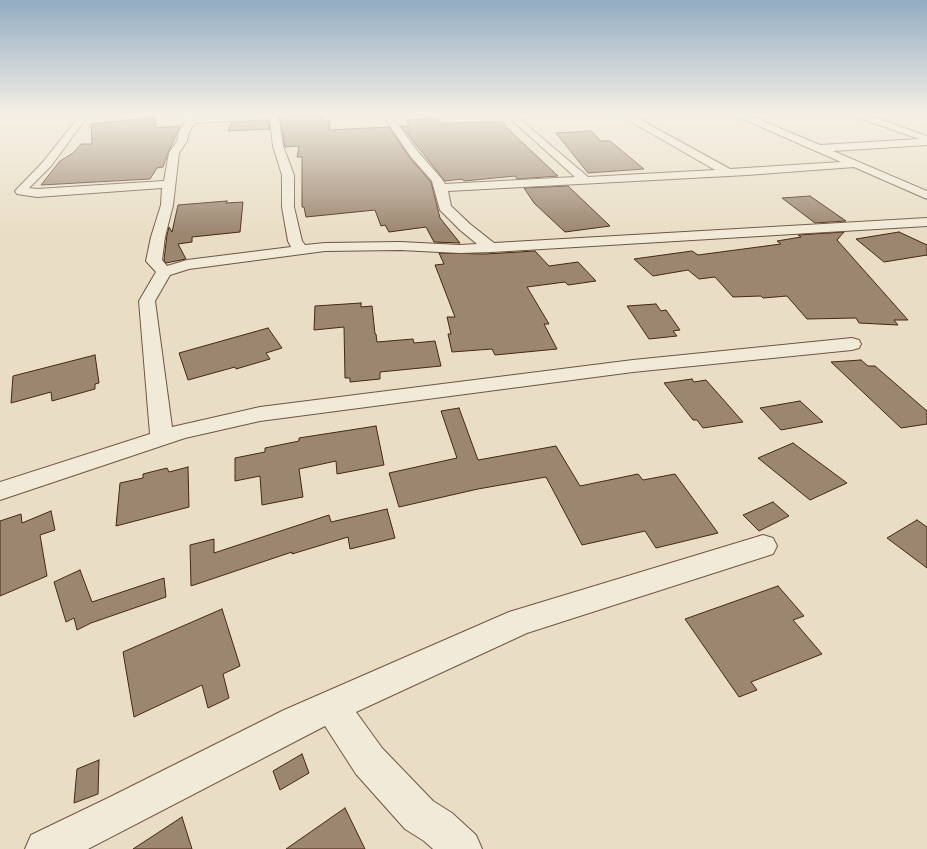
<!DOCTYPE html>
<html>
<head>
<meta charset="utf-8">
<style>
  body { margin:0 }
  canvas { display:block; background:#e9dec5 }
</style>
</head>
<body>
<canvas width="927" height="849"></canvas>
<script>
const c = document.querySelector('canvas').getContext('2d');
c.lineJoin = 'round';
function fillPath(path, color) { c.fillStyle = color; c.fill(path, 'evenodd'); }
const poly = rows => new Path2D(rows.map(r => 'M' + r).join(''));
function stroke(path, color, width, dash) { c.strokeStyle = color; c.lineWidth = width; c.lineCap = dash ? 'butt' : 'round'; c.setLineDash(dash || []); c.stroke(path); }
const building = poly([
  [279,114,323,114,322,121,330,121,329,130,389,127,410,158,431,182,440,218,460,243,434,242,426,227,389,232,385,225,381,226,375,210,306,217,304,207,302,207,302,157,297,157,299,146,285,147,279,114],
  [156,117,155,128,180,126,168,153,163,167,157,168,150,179,41,185,60,161,73,153,81,144,92,144,91,124,156,117],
  [438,118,441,123,503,122,508,129,558,176,517,179,515,176,464,181,462,179,445,181,401,126,409,126,407,120,438,118],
  [269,121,270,129,228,131,232,122,269,121],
  [591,131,601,141,610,141,644,169,588,173,556,133,591,131],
  [568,186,610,226,565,232,534,203,524,188,568,186],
  [810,196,846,221,815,223,782,198,810,196],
  [227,201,226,203,243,202,240,232,192,237,192,242,178,244,186,259,166,263,164,260,167,235,169,227,172,232,178,205,227,201],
  [844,232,837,240,908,320,894,320,898,325,859,323,856,318,807,319,787,296,763,298,761,296,733,297,715,277,699,279,688,270,653,276,634,259,692,251,698,255,781,244,777,241,801,237,798,235,844,232],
  [899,232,927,245,927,255,884,262,856,239,899,232],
  [535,251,549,266,578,262,596,281,568,285,565,282,527,287,549,324,544,324,557,349,495,355,492,349,452,352,448,334,451,334,447,317,455,317,435,265,444,264,439,253,486,254,535,251],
  [361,303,361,307,372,306,375,334,376,334,377,342,413,339,414,343,435,341,441,366,380,372,380,379,350,382,350,378,345,378,344,327,314,330,315,306,361,303],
  [656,304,661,311,666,310,680,330,673,331,677,336,649,339,627,306,656,304],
  [268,328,282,348,266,353,270,359,236,369,235,367,188,380,179,353,268,328],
  [95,355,99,383,95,384,95,389,52,401,51,392,11,403,13,376,95,355],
  [861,360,868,366,875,366,927,411,927,424,901,428,831,362,861,360],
  [692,379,694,382,706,380,743,422,703,428,697,420,693,420,664,383,692,379],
  [800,401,823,422,781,430,760,408,800,401],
  [459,408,478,460,556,446,580,486,638,474,643,480,675,474,718,533,656,548,645,531,582,545,546,477,478,489,399,507,389,473,457,458,441,411,459,408],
  [376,426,384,465,337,474,336,461,299,469,303,497,262,505,260,476,235,481,235,458,265,452,265,448,299,441,299,438,376,426],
  [793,443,847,483,810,500,758,458,793,443],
  [188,467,189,507,116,526,120,483,143,478,143,474,167,468,169,472,188,467],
  [773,502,789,516,759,531,743,515,773,502],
  [387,509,395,538,350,549,348,537,292,554,292,552,191,586,190,545,214,539,214,553,329,515,331,522,387,509],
  [51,511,55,530,40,535,47,576,0,596,0,521,21,514,22,523,51,511],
  [917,520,927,527,927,568,887,538,917,520],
  [80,570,92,602,164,578,166,597,91,623,77,630,74,618,66,622,54,582,80,570],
  [778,586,804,616,793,620,822,654,751,682,757,690,739,697,685,619,778,586],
  [222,609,240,666,223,674,229,698,208,708,202,685,134,717,123,652,222,609],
  [302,754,309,773,280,790,273,771,302,754],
  [99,760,98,794,74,803,77,769,99,760],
  [345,808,365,849,286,849,345,808],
  [182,817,192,849,133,849,182,817]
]);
const minor = poly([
  [81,114,89,114,51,166,29,188,37,189,164,181,169,153,177,141,179,132,185,122,182,117,183,114,191,114,192,117,278,114,283,146,294,175,294,207,302,241,305,245,325,243,400,242,460,245,477,244,460,230,440,210,432,181,411,157,382,114,390,114,419,153,441,178,445,184,575,177,505,114,514,114,588,177,715,170,621,116,620,114,630,114,730,169,841,162,736,116,735,114,746,114,820,145,919,139,854,116,853,114,865,114,927,136,927,145,833,151,927,191,927,199,854,167,747,175,448,191,451,206,470,224,494,243,927,218,927,226,492,252,460,253,400,250,325,251,189,269,170,275,155,301,172,427,260,407,633,360,852,338,859,340,861,344,859,348,852,350,633,372,260,421,185,438,0,500,0,482,150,434,139,301,156,272,146,261,151,237,161,205,162,188,37,197,17,194,15,191,43,162,81,114],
  [270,119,273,146,282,175,282,207,288,241,291,247,187,260,167,266,162,260,165,237,173,205,179,153,187,141,189,132,194,123,270,119],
  [763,535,773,538,777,546,773,554,527,633,356,712,382,748,433,801,452,813,476,835,482,849,433,849,424,841,405,829,356,774,325,726,88,849,25,849,31,835,110,797,284,710,509,612,763,535]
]);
fillPath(building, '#9b8670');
stroke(building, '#472713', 1);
stroke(minor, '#705540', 2);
fillPath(minor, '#f1ead9');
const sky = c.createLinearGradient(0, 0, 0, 233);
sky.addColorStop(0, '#92acc2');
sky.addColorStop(0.49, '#f5f0e5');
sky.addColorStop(1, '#f5f0e500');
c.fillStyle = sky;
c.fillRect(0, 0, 927, 233);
</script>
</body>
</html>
